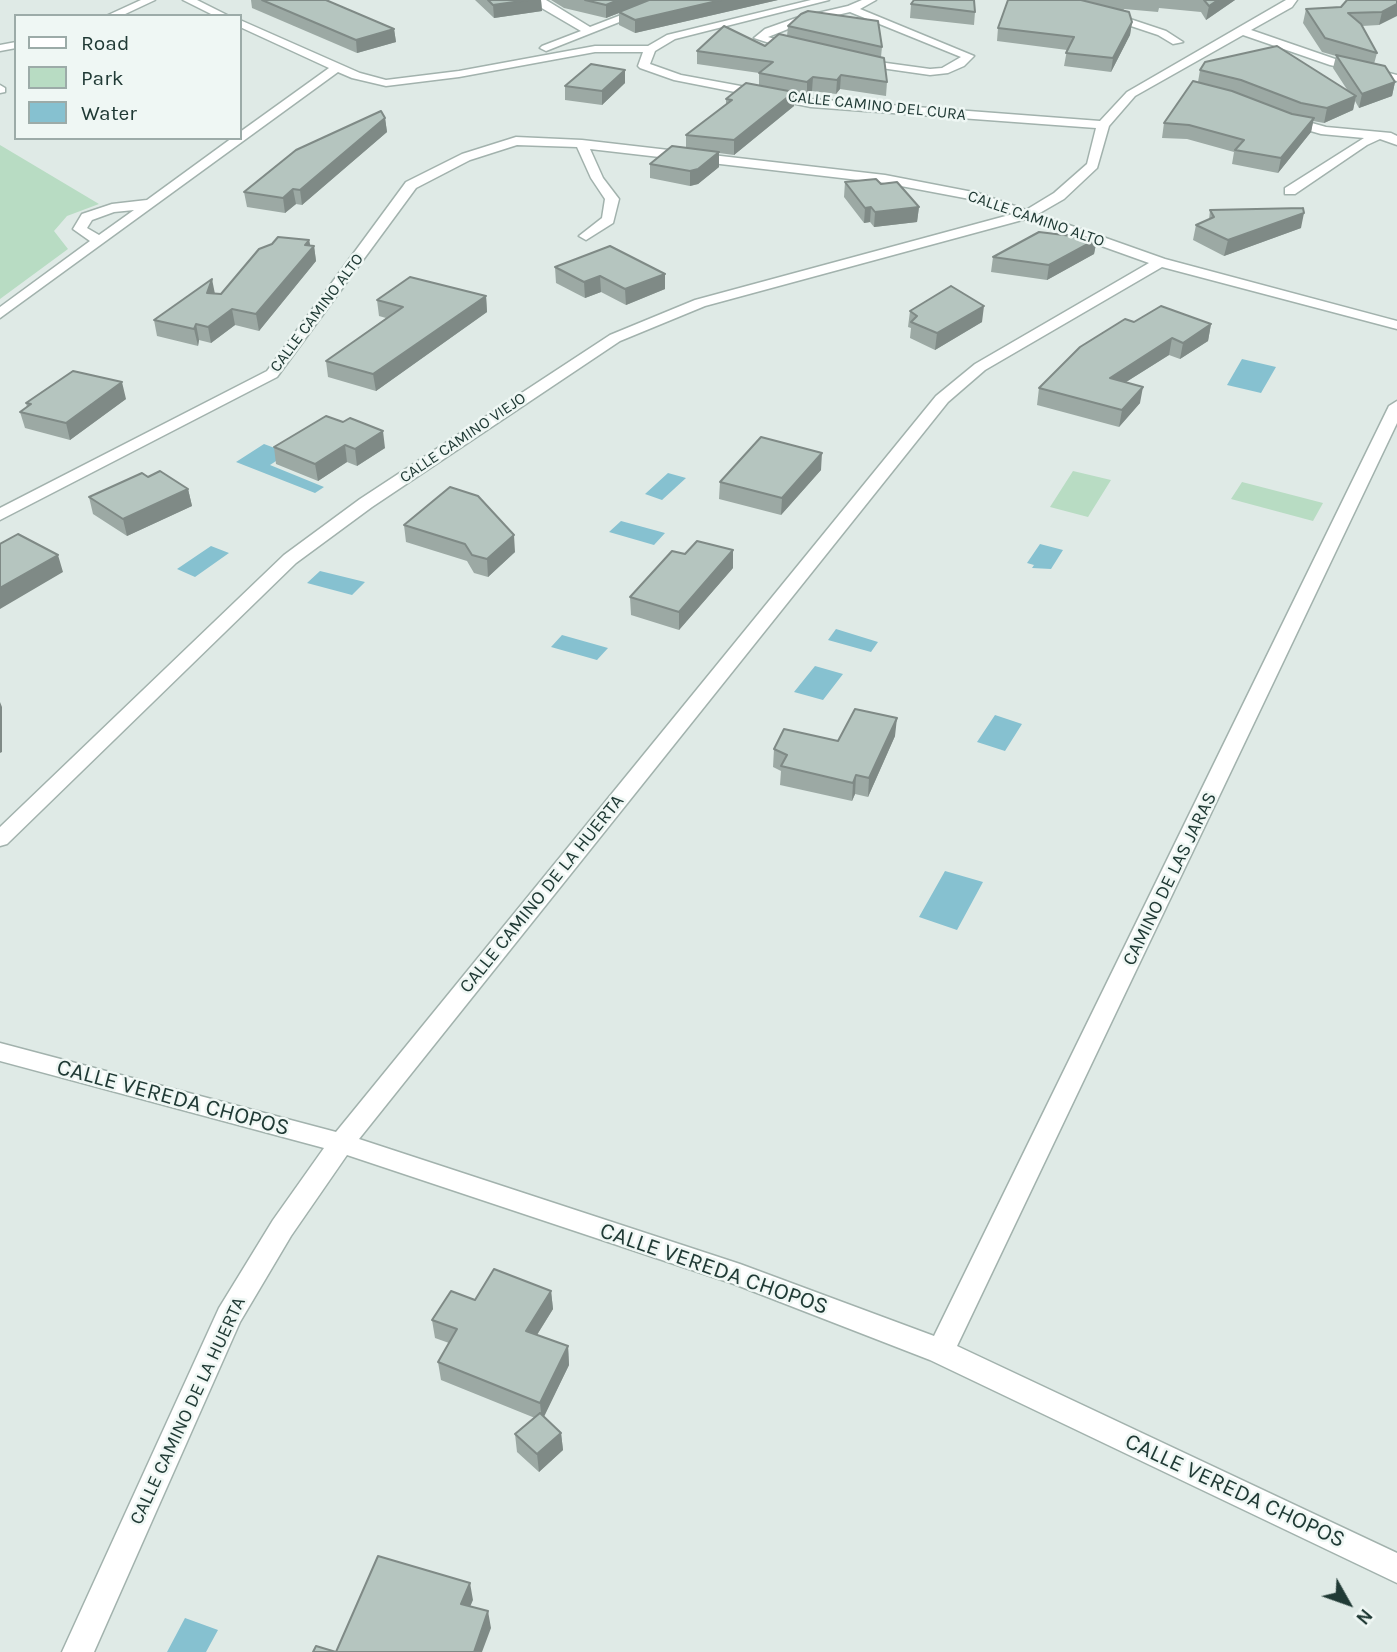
<!DOCTYPE html>
<html>
<head>
<meta charset="utf-8">
<style>
  body { margin:0 }
  #map { position:relative; width:1397px; height:1652px; overflow:hidden; background:#dfeae6; font-family:Karla,sans-serif }
  canvas { display:block }
  .legend { position:absolute; left:14px; top:14px; width:228px; height:126px; box-sizing:border-box; background:#eff7f4; border:2px solid #9caba8; margin:0; padding:9px 12px; list-style:none; font-size:21px; color:#203a35 }
  .legend li { display:flex; align-items:center; gap:14px; height:35px }
  .legend b { width:35px; border:2px solid #9caba8 }
  .north { position:absolute; left:1313px; top:1568px; width:70px; height:70px; -webkit-text-stroke:5px #eff7f4; paint-order:stroke; rotate:130deg; font-size:19px; font-weight:700; line-height:28px; text-align:center; color:#203a35 }
  .north::after { content:''; display:block; margin:auto; width:24px; height:32px; background:#203a35; clip-path:polygon(50% 0,100% 100%,50% 72%,0 100%) }
</style>
</head>
<body>
<div id="map">
<canvas width="1397" height="1652"></canvas>
<ul class="legend">
<li><b style="height:9px;background:#fff"></b>Road</li>
<li><b style="height:19px;background:#b8dcc3"></b>Park</li>
<li><b style="height:19px;background:#86c1d0"></b>Water</li>
</ul>
<div class="north">N</div>
</div>
<script>
const c = document.querySelector('canvas').getContext('2d');
c.lineJoin = 'round';
function fillPath(path, color) { c.fillStyle = color; c.fill(path, 'evenodd'); }
const poly = rows => new Path2D(rows.map(r => 'M' + r).join(''));
function stroke(path, color, width, dash) { c.strokeStyle = color; c.lineWidth = width; c.lineCap = dash ? 'butt' : 'round'; c.setLineDash(dash || []); c.stroke(path); }
function write(font, color, halo, rows, align = 'center') {
  c.font = font + ' Karla,sans-serif'; c.lineWidth = 5; c.setLineDash([]); c.textBaseline = 'middle'; c.strokeStyle = halo; c.fillStyle = color; for (const [text, x, y, turn = 0] of rows) {
    c.save(); c.translate(x, y); c.rotate((+turn || 0) * Math.PI / 180); c.textAlign = isNaN(turn) ? turn : align; if (halo) c.strokeText(text, 0, 0); c.fillText(text, 0, 0); c.restore();
  }
}
const green = poly([
  [0,145,99,204,67,216,54,231,68,249,0,299],
  [1073,471,1111,480,1088,517,1050,507],
  [1242,482,1323,503,1313,521,1231,499]
]);
const water = poly([
  [1242,359,1276,367,1261,393,1227,385],
  [264,444,288,453,270,465,324,487,315,493,236,462],
  [668,473,686,478,662,500,645,494],
  [621,521,665,533,654,545,609,532],
  [1040,544,1063,550,1051,569,1032,568,1034,565,1027,563],
  [211,546,229,553,195,577,177,569],
  [320,571,365,582,352,595,307,583],
  [836,629,878,642,871,652,828,640],
  [562,635,608,648,597,660,551,647],
  [815,666,843,674,823,700,794,692],
  [995,715,1022,724,1005,751,977,742],
  [945,871,983,882,957,930,919,917],
  [185,1618,218,1630,206,1652,167,1652]
]);
const street = poly([
  [141,0,155,0,121,16,106,16,141,0],
  [183,0,197,0,229,16,215,16,183,0],
  [535,0,546,0,590,27,660,0,675,0,546,51,540,48,542,46,581,31,540,7,535,0],
  [811,0,829,0,675,39,655,51,650,64,681,75,811,99,1100,121,1127,92,1286,0,1297,0,1292,7,1251,30,1338,60,1397,75,1397,81,1330,65,1243,35,1135,96,1109,126,1097,168,1064,199,1038,214,1165,259,1397,321,1397,329,1162,267,985,370,948,402,359,1139,740,1264,934,1336,1389,406,1397,401,1397,423,957,1346,1397,1553,1397,1583,930,1360,734,1284,347,1155,291,1236,240,1322,94,1652,62,1652,219,1308,273,1220,324,1148,0,1061,0,1043,336,1132,936,396,975,364,1149,263,1026,219,705,306,620,341,372,507,296,563,7,844,0,846,0,827,284,555,360,499,610,335,695,300,1013,214,975,200,885,183,590,149,603,178,619,199,613,223,586,240,579,236,602,218,605,199,591,178,577,147,517,145,470,160,416,188,277,377,0,520,0,508,267,371,406,182,462,154,516,137,582,140,885,175,978,193,1026,210,1054,193,1087,164,1096,128,811,107,674,80,640,68,638,66,643,52,595,52,459,77,386,86,352,78,338,72,0,318,0,307,90,241,73,229,82,214,112,204,147,200,232,138,240,138,240,132,329,68,240,27,240,20,360,73,386,80,459,71,595,46,648,46,667,35,811,0],
  [134,210,99,235,87,228,92,220,114,212,134,210],
  [862,0,876,0,860,9,974,56,964,66,948,73,930,75,853,64,853,60,857,59,930,69,942,68,961,57,850,12,803,23,768,37,799,46,799,50,791,50,754,38,765,29,796,18,848,6,862,0],
  [1101,12,1109,12,1166,31,1183,42,1173,44,1158,35,1101,16,1101,12],
  [16,42,16,48,0,51,0,45,16,42],
  [0,85,5,88,5,92,0,93,0,85],
  [1287,116,1326,127,1391,133,1397,136,1397,145,1380,139,1367,145,1295,194,1285,194,1285,188,1364,138,1321,134,1283,123,1281,120,1287,116]
]);
const wall = poly([
  [251,0,326,0,394,29,396,42,357,53,252,8],
  [475,0,541,0,542,11,494,18],
  [551,0,778,0,635,33,619,25,619,13,606,18,564,8],
  [1008,0,1235,0,1206,20,1201,12,1159,8,1158,12,1124,9,1123,11,1132,22,1130,35,1111,72,1064,66,1067,50,997,41,998,28],
  [1397,0,1379,25,1362,26,1377,53,1374,64,1395,82,1392,96,1359,108,1355,101,1353,110,1324,123,1313,121,1311,132,1278,173,1232,164,1234,152,1187,139,1162,138,1164,123,1198,82,1200,70,1348,91,1333,68,1336,56,1322,52,1303,23,1306,9,1341,7],
  [911,4,975,12,974,25,910,18],
  [788,26,882,47,881,57,887,82,886,96,840,89,836,94,812,91,807,96,794,93,794,106,734,155,719,153,719,167,698,184,690,186,650,178,650,164,686,148,686,135,726,104,726,99,759,85,759,73,697,64,697,51,765,46,787,36],
  [625,83,602,105,565,100,565,86],
  [385,118,387,132,302,205,296,204,285,213,247,207,244,192],
  [845,182,881,184,919,207,917,222,874,227,870,222,864,223,844,197],
  [1210,210,1301,228,1224,256,1193,240,1196,225,1209,220],
  [1097,239,1094,254,1047,280,991,272,993,257],
  [309,240,310,245,314,246,316,261,259,331,235,325,211,343,199,340,198,346,157,336,154,320,215,294,221,294],
  [555,267,665,274,665,289,626,305,601,292,585,298,556,283],
  [486,296,487,312,376,391,328,377,326,361,386,318,379,316,377,300],
  [910,311,982,322,935,350,910,338,911,328,908,327],
  [1134,322,1211,324,1208,341,1180,359,1169,355,1126,382,1140,403,1119,427,1037,405,1039,388],
  [126,399,70,440,25,428,20,412,27,407,26,403],
  [326,416,385,448,357,466,347,462,318,481,276,464,274,447],
  [821,470,781,515,719,499,720,482],
  [148,477,188,489,192,506,127,536,93,514,89,497],
  [404,525,515,552,488,577,474,573,467,561,406,542],
  [733,568,679,630,631,615,630,597],
  [895,736,868,797,855,794,852,801,780,785,781,771,773,767,774,749,838,741],
  [551,1291,553,1309,537,1335,568,1346,569,1365,543,1417,561,1433,563,1450,539,1472,517,1452,515,1434,535,1418,441,1380,438,1362,449,1343,435,1338,432,1320,475,1300]
]);
const shadedWall = poly([
  [528,0,541,0,542,11,494,18,493,5],
  [618,0,653,0,619,12,619,13,606,18,606,5],
  [721,0,778,0,635,33,635,20],
  [1218,0,1235,0,1206,20,1209,6],
  [1397,4,1397,16,1379,25,1382,12],
  [1132,22,1130,35,1111,72,1113,58],
  [394,29,396,42,357,53,356,40],
  [625,70,625,83,602,105,602,91],
  [841,75,840,89,836,94,837,80],
  [813,77,812,91,807,96,807,82],
  [1395,82,1392,96,1359,108,1362,94],
  [794,92,794,106,734,155,734,140],
  [1356,96,1353,110,1324,123,1327,108],
  [385,118,387,132,302,205,300,190],
  [1314,118,1311,132,1278,173,1281,158],
  [719,152,719,167,698,184,690,186,690,171],
  [293,189,296,204,285,213,283,198],
  [871,207,870,222,864,223,865,208],
  [919,207,917,222,874,227,875,212],
  [1304,213,1301,228,1224,256,1228,240],
  [1097,239,1094,254,1047,280,1049,265],
  [309,240,311,249,314,246,316,261,259,331,256,314],
  [665,274,665,289,626,305,625,289],
  [600,276,601,292,585,298,584,282],
  [212,279,215,294,207,293],
  [486,296,487,312,376,391,373,374],
  [984,306,982,322,935,350,937,333],
  [232,309,235,325,211,343,208,327],
  [196,324,199,340,198,346,194,329],
  [1211,324,1208,341,1180,359,1183,343],
  [1172,338,1169,355,1107,394,1110,378],
  [122,382,126,399,70,440,66,423],
  [1143,387,1140,403,1119,427,1122,410],
  [383,431,385,448,357,466,355,449],
  [345,445,347,462,318,481,315,464],
  [822,453,821,470,781,515,782,498],
  [188,489,192,506,127,536,123,519],
  [514,535,515,552,488,577,487,559],
  [733,550,733,568,679,630,679,612],
  [58,555,63,572,0,609,0,588],
  [0,702,2,707,2,752,0,753],
  [897,718,895,736,868,797,869,778],
  [856,775,855,794,852,801,853,783],
  [551,1291,553,1309,528,1349,526,1331],
  [568,1346,569,1365,542,1421,540,1403],
  [561,1433,563,1450,539,1472,537,1454],
  [470,1583,473,1600,464,1621,461,1604],
  [488,1611,491,1628,482,1652,474,1652]
]);
const building = poly([
  [262,0,326,0,394,29,356,40,262,0],
  [488,0,528,0,493,5,488,0],
  [585,0,618,0,606,5,585,0],
  [649,0,721,0,635,20,619,12,649,0],
  [914,0,974,0,975,12,911,4,914,0],
  [1008,0,1081,0,1129,12,1132,22,1113,58,1066,53,1074,37,998,28,1008,0],
  [1204,0,1218,0,1209,6,1204,0],
  [1347,0,1397,0,1397,4,1382,12,1348,13,1361,24,1377,53,1325,38,1306,9,1341,7,1347,0],
  [808,11,878,21,882,47,788,26,801,14,808,11],
  [724,26,765,46,779,34,884,58,887,82,841,75,837,80,813,77,807,82,759,73,773,62,697,51,724,26],
  [1277,46,1356,96,1327,108,1301,103,1241,80,1200,70,1205,62,1277,46],
  [1336,55,1385,66,1395,82,1362,94,1336,55],
  [591,64,625,70,602,91,565,86,591,64],
  [1193,81,1232,91,1292,114,1314,118,1281,158,1235,150,1244,140,1189,125,1164,123,1193,81],
  [746,83,794,92,734,140,686,135,732,100,726,99,746,83],
  [381,111,385,118,300,190,293,189,283,198,244,192,296,150,381,111],
  [672,146,719,152,698,169,690,171,650,164,672,146],
  [876,179,881,184,897,182,919,207,875,212,871,207,865,208,845,182,876,179],
  [1303,208,1304,213,1228,240,1196,225,1214,217,1210,210,1303,208],
  [1039,232,1097,239,1049,265,993,257,1039,232],
  [278,237,309,240,305,245,314,246,256,314,232,309,208,327,196,324,194,329,154,320,212,279,207,293,221,294,259,249,272,244,278,237],
  [610,246,665,274,625,289,600,276,584,282,555,267,610,246],
  [410,277,486,296,373,374,326,361,403,307,377,300,410,277],
  [951,286,984,306,937,333,911,322,917,316,910,311,951,286],
  [1161,306,1211,324,1183,343,1172,338,1110,378,1143,387,1122,410,1039,388,1080,347,1125,319,1134,322,1161,306],
  [73,371,122,382,66,423,20,412,31,404,26,403,73,371],
  [326,416,343,422,350,418,383,431,355,449,345,445,315,464,274,447,326,416],
  [761,437,822,453,782,498,720,482,761,437],
  [160,471,188,489,123,519,89,497,142,473,148,477,160,471],
  [450,487,478,496,514,535,487,559,472,555,465,544,404,525,450,487],
  [18,534,58,555,0,588,0,544,18,534],
  [697,541,733,550,679,612,630,597,672,551,685,554,697,541],
  [855,709,897,718,869,778,856,775,853,783,781,766,787,755,774,749,784,729,838,741,855,709],
  [494,1269,551,1291,526,1331,568,1346,540,1403,438,1362,457,1329,432,1320,451,1291,475,1300,494,1269],
  [540,1413,561,1433,537,1454,515,1434,540,1413],
  [378,1556,470,1583,461,1604,488,1611,474,1652,313,1652,316,1646,336,1652,378,1556]
]);
const farStreetnames = [
  ["CALLE CAMINO DEL CURA",877,106,6],
  ["CALLE CAMINO ALTO",1036,219,19],
  ["CALLE CAMINO ALTO",317,313,-53],
  ["CALLE CAMINO VIEJO",463,438,-34]
];
const streetNames = [
  ["CAMINO DE LAS JARAS",1170,879,-64],
  ["CALLE CAMINO DE LA HUERTA",542,894,-51],
  ["CALLE CAMINO DE LA HUERTA",188,1411,-65]
];
const nearStreetnames = [
  ["CALLE VEREDA CHOPOS",173,1098,15],
  ["CALLE VEREDA CHOPOS",714,1269,19],
  ["CALLE VEREDA CHOPOS",1235,1491,25]
];
fillPath(green, '#b8dcc3');
fillPath(water, '#86c1d0');
stroke(street, '#a2b2ad', 3);
fillPath(street, '#fff');
fillPath(wall, '#9ca9a4');
fillPath(shadedWall, '#7f8a86');
fillPath(building, '#b5c5bf');
stroke(building, '#7f8a86', 2);
write('16px', '#203a35', '#eff7f4', farStreetnames);
write('19px', '#203a35', '#eff7f4', streetNames);
write('23px', '#203a35', '#eff7f4', nearStreetnames);
</script>
</body>
</html>
